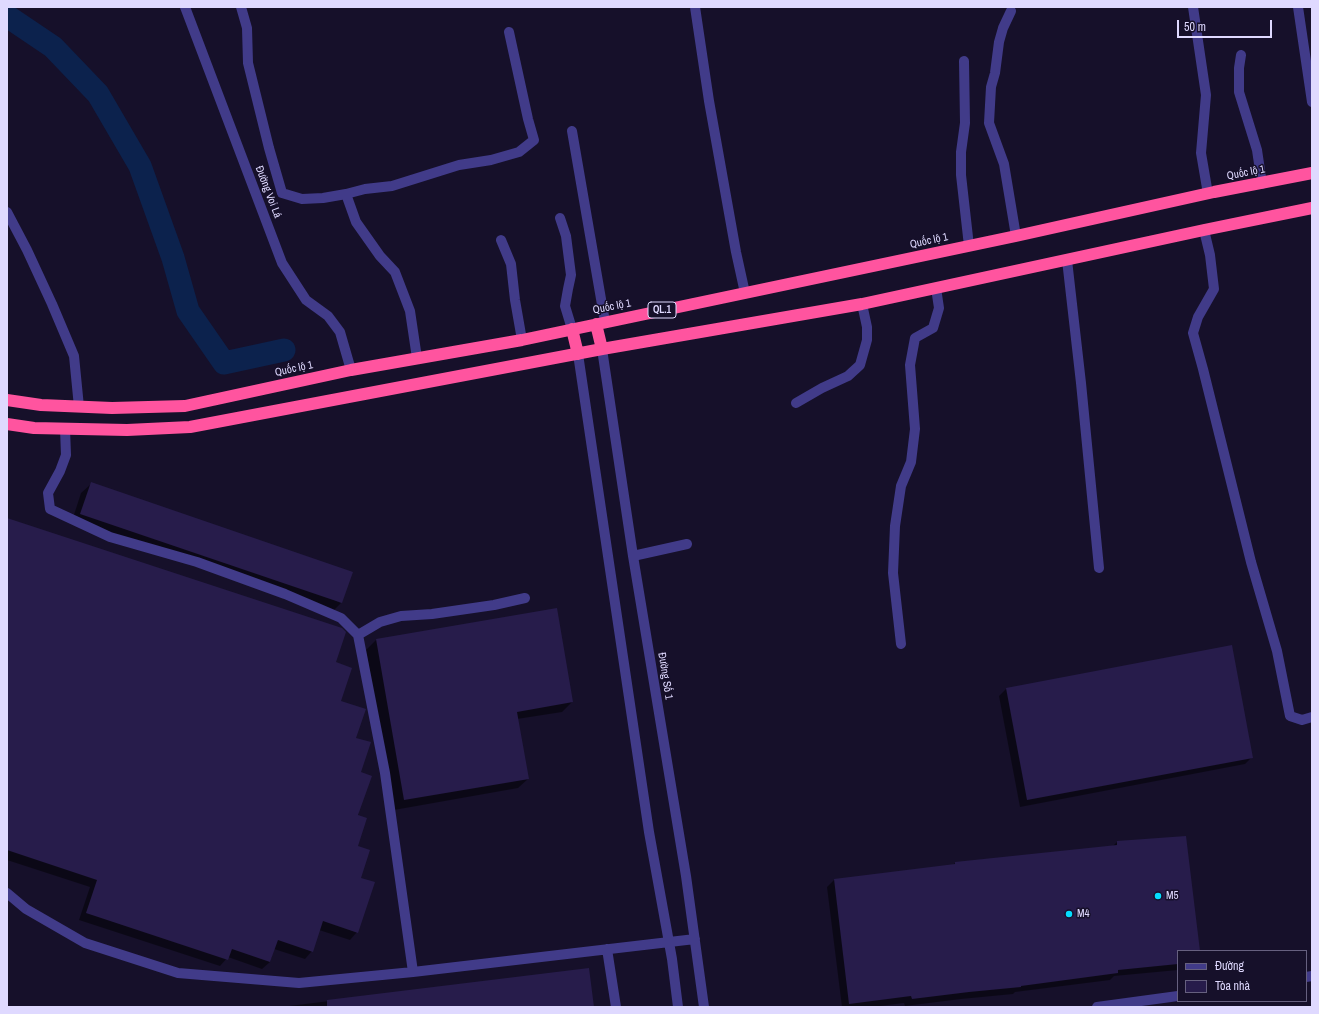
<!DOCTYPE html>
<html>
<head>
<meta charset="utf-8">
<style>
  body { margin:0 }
  #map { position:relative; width:1319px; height:1014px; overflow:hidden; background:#16102a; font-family:"Archivo Narrow",sans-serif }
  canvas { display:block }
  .frame { position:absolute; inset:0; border:8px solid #dfd9ff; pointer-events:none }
  .legend { position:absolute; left:1177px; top:950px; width:130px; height:52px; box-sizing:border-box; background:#16102a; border:1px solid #66607f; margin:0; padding:5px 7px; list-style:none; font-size:12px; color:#dfd9ff }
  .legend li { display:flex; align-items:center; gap:8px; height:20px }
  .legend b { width:20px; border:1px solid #66607f }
  .scale { position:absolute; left:1177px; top:20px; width:95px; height:18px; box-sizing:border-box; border:2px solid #dfd9ff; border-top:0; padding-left:5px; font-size:12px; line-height:14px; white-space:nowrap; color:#dfd9ff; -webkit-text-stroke:3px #16102a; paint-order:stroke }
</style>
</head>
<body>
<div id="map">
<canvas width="1319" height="1014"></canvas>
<div class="frame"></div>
<ul class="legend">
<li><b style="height:5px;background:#413b89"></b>Đường</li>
<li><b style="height:11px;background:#271c4b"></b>Tòa nhà</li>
</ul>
<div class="scale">50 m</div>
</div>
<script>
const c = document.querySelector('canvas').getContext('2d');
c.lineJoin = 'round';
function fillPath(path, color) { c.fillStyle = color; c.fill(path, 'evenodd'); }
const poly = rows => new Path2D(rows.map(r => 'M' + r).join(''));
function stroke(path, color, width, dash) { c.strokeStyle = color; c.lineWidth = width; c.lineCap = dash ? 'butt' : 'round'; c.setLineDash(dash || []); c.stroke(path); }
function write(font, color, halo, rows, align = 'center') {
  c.font = font + ' "Archivo Narrow",sans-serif'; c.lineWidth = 3; c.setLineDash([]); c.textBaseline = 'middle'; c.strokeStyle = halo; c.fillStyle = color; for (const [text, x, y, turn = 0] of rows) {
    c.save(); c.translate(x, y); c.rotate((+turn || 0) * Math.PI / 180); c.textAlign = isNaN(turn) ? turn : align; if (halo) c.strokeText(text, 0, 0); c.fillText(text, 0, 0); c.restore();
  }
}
const shadow = poly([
  [91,484,341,603,332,612,71,524,81,493],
  [7,519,334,663,340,702,355,738,360,773,357,847,359,878,357,932,350,940,319,930,312,951,305,959,274,949,270,962,262,969,228,957,220,966,79,920,90,887,7,860],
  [376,640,572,702,562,712,517,719,528,779,518,788,394,810,366,650],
  [1006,689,1252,757,1245,764,1020,807,999,696],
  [1117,842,1199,951,1178,951,1178,970,1114,976,1110,980,1015,992,1013,994,961,999,905,1006,904,1003,872,1007,842,1007,827,887,834,880,953,865,955,863,1113,846],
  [588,969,593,1007,281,1007]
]);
const river = poly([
  [7,16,53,47,98,94,140,166,173,258,188,311,224,363,284,350]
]);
const building = poly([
  [91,482,353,572,342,603,80,514],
  [7,518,342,628,346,632,336,662,352,668,341,701,366,709,356,738,371,742,361,772,372,776,358,815,367,818,358,846,370,850,361,878,375,882,358,933,323,921,313,952,278,940,270,962,232,949,228,960,86,913,97,880,7,850],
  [557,608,573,702,517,712,529,779,404,800,376,639],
  [1232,645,1253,758,1027,800,1006,688],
  [1186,836,1200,951,1178,951,1178,964,1118,970,1118,973,1021,986,1021,987,969,992,912,999,911,996,849,1004,834,879,955,864,955,862,1117,845,1117,841],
  [589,968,594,1007,327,1007,327,1000]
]);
const minor = poly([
  [185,7,282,263,306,300,328,316,340,332,351,370],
  [241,7,247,28,248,63,269,148,282,193,302,199,323,198,346,194,356,222,380,256,395,272,410,311,417,358],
  [695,7,709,101,736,252,745,293],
  [1193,7,1206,95,1201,153,1208,194],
  [1298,7,1312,102],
  [1011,11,1003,28,999,42,995,73,991,87,989,123,1004,164,1016,236],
  [1241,55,1239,68,1239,92,1257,150,1262,184],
  [964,61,965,123,961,152,961,175,969,246],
  [572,131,605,322],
  [346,194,365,189,392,186,459,165,491,160,519,152,534,140,528,119,509,32],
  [7,212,27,250,52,304,74,356,79,407],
  [560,218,566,236,571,275,568,289,565,306,572,329],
  [1204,230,1210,255,1214,289,1198,317,1193,333,1203,369,1251,562,1277,651,1290,716,1302,720,1312,717],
  [501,240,511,264,515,300,522,340],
  [1067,260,1081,383,1099,568],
  [602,349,633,556,686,876,704,1007],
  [578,354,649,832,672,959,678,1007],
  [796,403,822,388,848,376,860,365,867,340,867,327,862,304],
  [65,429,66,455,60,471,48,493,50,509,110,537,197,562,285,594,341,618,358,635,385,773,413,972],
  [633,556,687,544],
  [358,635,380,622,401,616,432,614,494,605,525,598],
  [901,644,893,573,895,526,901,486,911,462,915,429,910,365,915,338,933,328,939,308,936,288],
  [7,893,26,909,85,943,178,973,299,983,413,972,695,939],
  [607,949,616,1007],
  [1306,977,1312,976],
  [1097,1007,1178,996]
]);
const highway = poly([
  [596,324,602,349],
  [572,329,578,354],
  [7,400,41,405,112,408,185,406,351,370,522,340,1016,236,1214,192,1312,173],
  [7,424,34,428,127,430,190,427,602,349,862,304,1204,230,1312,208]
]);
const markers = [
  [1158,896,4,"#05ddff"],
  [1069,914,4,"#05ddff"]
];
const shields = [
  [662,310,28]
];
const shieldNames = [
  ["QL.1",662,310]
];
const streetNames = [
  ["Quốc lộ 1",1246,173,-11],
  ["Đường Voi Lá",268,192,69],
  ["Quốc lộ 1",929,241,-12],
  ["Quốc lộ 1",612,307,-11],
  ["Quốc lộ 1",294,369,-12],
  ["Đường Số 1",665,676,81]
];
const poiNames = [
  ["M5",1166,896],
  ["M4",1077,914]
];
fillPath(shadow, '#0007');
stroke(river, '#0c224d', 23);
fillPath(building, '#271c4b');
stroke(minor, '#413b89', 10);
stroke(highway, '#ff549f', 12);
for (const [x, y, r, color] of markers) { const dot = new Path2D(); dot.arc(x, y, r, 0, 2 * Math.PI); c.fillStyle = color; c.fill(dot); stroke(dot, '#16102a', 1.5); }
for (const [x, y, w] of shields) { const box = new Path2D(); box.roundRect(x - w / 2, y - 8, w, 16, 3); c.fillStyle = '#16102a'; c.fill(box); stroke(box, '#dfd9ff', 1); }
write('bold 10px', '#dfd9ff', null, shieldNames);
write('11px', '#dfd9ff', '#16102a', streetNames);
write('11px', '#dfd9ff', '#16102a', poiNames, 'left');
</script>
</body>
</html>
